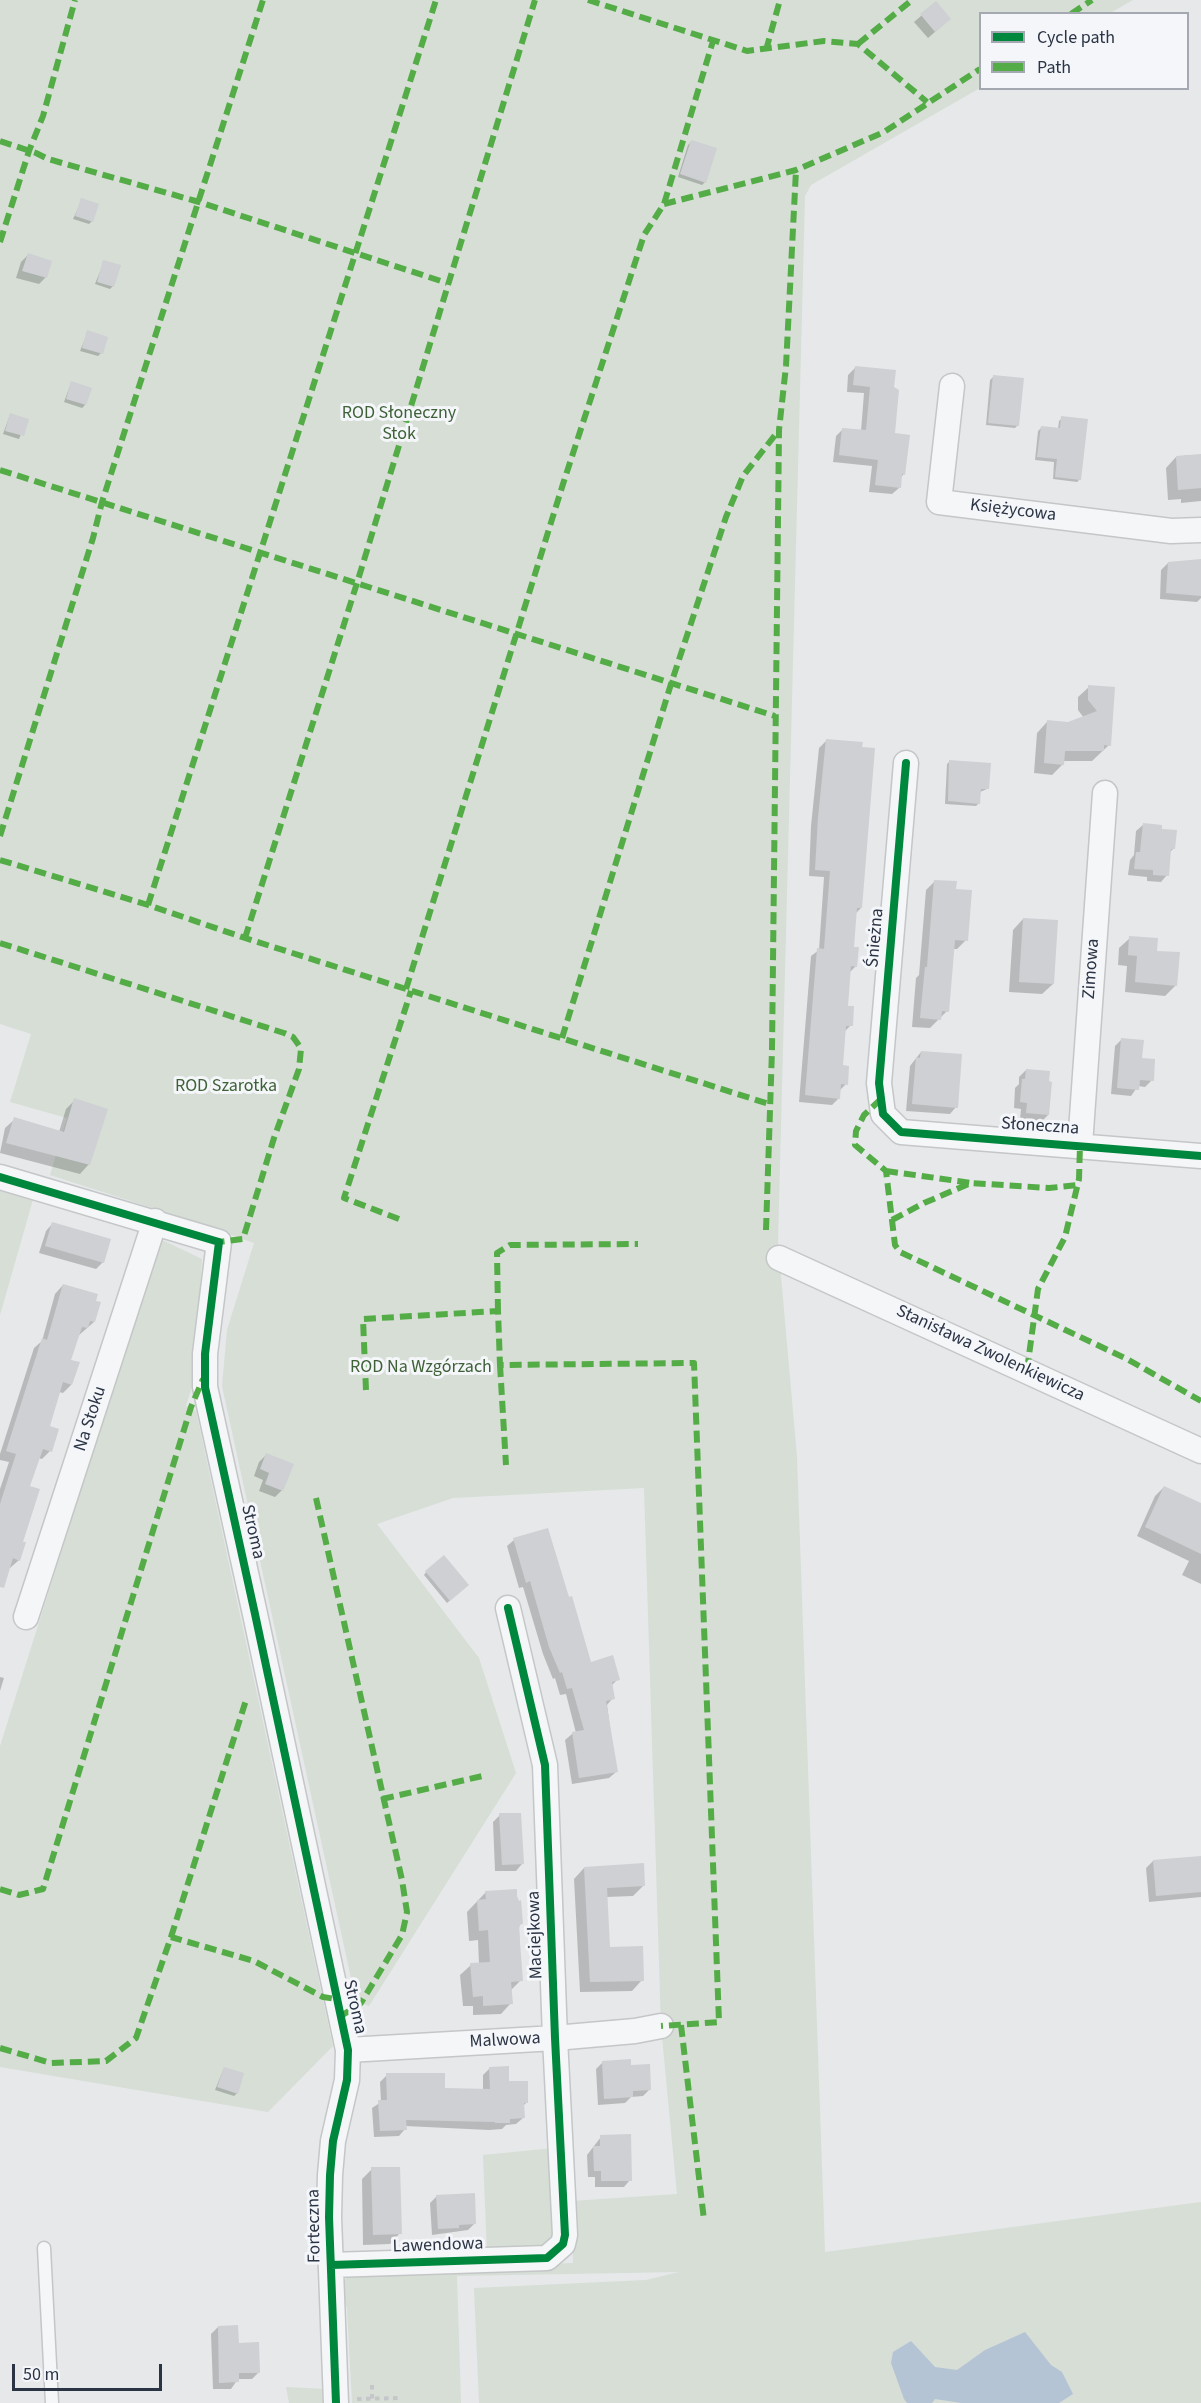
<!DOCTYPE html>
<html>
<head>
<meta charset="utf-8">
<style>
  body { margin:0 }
  #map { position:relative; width:1201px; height:2403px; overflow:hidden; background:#e6e8ea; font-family:"Source Sans 3",sans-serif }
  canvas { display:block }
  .legend { position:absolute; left:979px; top:12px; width:210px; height:78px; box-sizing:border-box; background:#f4f6f9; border:2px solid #a4a8b1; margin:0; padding:8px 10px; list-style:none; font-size:18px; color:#2b3445 }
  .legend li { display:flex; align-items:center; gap:12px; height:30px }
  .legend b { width:30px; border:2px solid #a4a8b1 }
  .scale { position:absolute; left:12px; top:2364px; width:150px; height:27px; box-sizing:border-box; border:3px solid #2b3445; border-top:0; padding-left:8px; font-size:18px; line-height:21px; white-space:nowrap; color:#2b3445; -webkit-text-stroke:4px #f4f6f9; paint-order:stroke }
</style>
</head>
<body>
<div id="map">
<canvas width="1201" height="2403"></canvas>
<ul class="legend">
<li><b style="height:8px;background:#00873e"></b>Cycle path</li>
<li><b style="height:8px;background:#54ac47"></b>Path</li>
</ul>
<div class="scale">50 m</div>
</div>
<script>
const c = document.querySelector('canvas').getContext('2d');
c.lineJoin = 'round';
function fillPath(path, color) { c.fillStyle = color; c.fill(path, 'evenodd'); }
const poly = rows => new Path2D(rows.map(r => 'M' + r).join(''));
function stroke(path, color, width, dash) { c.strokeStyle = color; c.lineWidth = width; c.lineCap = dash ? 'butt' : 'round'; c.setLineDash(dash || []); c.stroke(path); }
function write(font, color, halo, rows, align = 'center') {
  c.font = font + ' "Source Sans 3",sans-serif'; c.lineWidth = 6; c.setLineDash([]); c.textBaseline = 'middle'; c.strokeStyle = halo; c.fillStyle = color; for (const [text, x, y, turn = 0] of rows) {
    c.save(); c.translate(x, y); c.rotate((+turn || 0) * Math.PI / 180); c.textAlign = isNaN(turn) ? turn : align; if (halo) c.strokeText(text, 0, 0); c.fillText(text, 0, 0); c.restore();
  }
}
const green = poly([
  [0,0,1133,0,1110,13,980,14,980,88,811,185,805,196,778,1242,797,1457,825,2252,1201,2202,1201,2403,479,2403,474,2288,646,2280,679,2272,457,2276,461,2403,352,2403,347,2308,342,2294,343,2282,351,2273,373,2270,573,2263,572,2201,677,2194,661,2026,644,1488,453,1498,377,1524,479,1658,516,1773,369,2006,356,2001,222,1386,227,1330,254,1243,168,1213,50,1175,67,1118,10,1102,31,1034,0,1024],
  [0,1187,34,1196,0,1315],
  [160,1239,202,1259,195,1377,186,1406,196,1411,333,2046,268,2112,0,2067,0,1746],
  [554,2148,558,2233,538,2255,487,2254,483,2155],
  [286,2387,324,2389,325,2403,289,2403]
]);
const water = poly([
  [1025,2332,1051,2365,1062,2372,1073,2394,1059,2403,961,2403,935,2399,932,2403,907,2403,904,2399,891,2363,893,2352,911,2341,935,2367,957,2370,985,2350]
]);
const shadow = poly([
  [936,3,943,25,928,38,914,22],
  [691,142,705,182,702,185,678,177,688,145],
  [82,200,92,221,89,224,73,219],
  [28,255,50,262,45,278,39,284,16,278,21,262],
  [104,262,113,286,110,289,95,284],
  [88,332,101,353,98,356,80,351],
  [855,368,894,372,893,435,904,474,900,478,899,488,892,494,869,492,872,466,833,462,836,436,843,429,861,431,864,393,847,392,848,375],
  [993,377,1018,425,1015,428,986,425,990,380],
  [71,383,85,405,82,408,64,402],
  [10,415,27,420,19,439,3,434],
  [1062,418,1080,479,1077,482,1053,479,1054,462,1035,460,1038,431,1041,428,1058,429,1059,421],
  [1188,455,1201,455,1201,501,1181,503,1181,499,1168,500,1166,468,1176,457],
  [1201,561,1201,598,1197,602,1160,599,1161,570,1168,563],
  [1089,687,1109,745,1092,761,1063,761,1063,764,1052,775,1034,773,1037,733,1047,722,1068,724,1084,718,1078,710,1078,697],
  [826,741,861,908,855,914,852,948,856,966,849,973,846,1007,851,1025,844,1032,841,1067,846,1084,839,1091,839,1098,832,1105,799,1102,811,956,819,950,824,877,809,876,811,826,819,748],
  [950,761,987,789,980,792,979,803,976,806,945,804,947,764],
  [1143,825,1160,830,1174,848,1169,853,1167,875,1161,882,1147,881,1147,877,1128,875,1130,860,1134,855,1136,831],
  [935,881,954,890,966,940,957,949,952,949,947,1011,930,1028,912,1027,916,978,919,975,926,890],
  [1023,919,1053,984,1042,994,1009,992,1013,930],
  [1130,938,1176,985,1165,996,1125,992,1127,966,1118,965,1119,948],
  [1122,1039,1141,1059,1152,1080,1145,1087,1138,1086,1131,1096,1111,1094,1115,1046],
  [921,1052,956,1107,950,1114,906,1111,910,1066],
  [1026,1070,1047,1082,1048,1115,1041,1122,1020,1120,1021,1109,1014,1108,1015,1088,1019,1084,1019,1077],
  [75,1100,89,1164,80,1174,0,1153,5,1128,15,1119,59,1132,66,1109],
  [52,1224,103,1262,96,1269,39,1253,46,1231],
  [63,1285,94,1322,78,1336,69,1361,71,1385,63,1393,59,1392,48,1427,50,1451,42,1459,38,1458,28,1487,19,1560,10,1568,8,1568,0,1579,0,1489,9,1462,0,1460,0,1454,34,1348,42,1341,55,1294],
  [266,1455,282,1490,275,1497,259,1491,263,1480,254,1476,259,1462],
  [1164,1487,1201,1505,1201,1584,1182,1575,1189,1561,1137,1536,1155,1496],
  [514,1540,590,1663,618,1679,611,1686,613,1698,607,1705,616,1772,609,1778,572,1784,565,1740,572,1734,576,1733,566,1694,560,1695,555,1678,553,1679,543,1654,523,1587,519,1588,507,1546],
  [426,1572,464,1588,447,1603,424,1575],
  [0,1677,4,1678,0,1691],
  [500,1815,522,1864,516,1871,495,1871,493,1822],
  [1201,1858,1201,1897,1149,1902,1146,1868,1153,1861],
  [584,1868,644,1885,633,1896,606,1897,608,1948,642,1980,632,1991,580,1992,574,1879],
  [486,1892,521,1924,519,1926,521,1980,510,1991,511,2003,501,2014,473,2015,473,2006,463,2006,460,1975,471,1965,479,1964,478,1940,469,1941,467,1912],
  [603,2062,630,2067,650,2089,643,2096,631,2097,625,2103,598,2105,596,2069],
  [224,2068,237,2093,234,2096,215,2090],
  [490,2068,527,2102,523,2106,523,2118,516,2124,506,2125,502,2129,489,2130,405,2126,405,2129,399,2136,374,2137,372,2108,381,2102,380,2082,387,2075,443,2089,483,2090,483,2075],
  [601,2137,630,2180,624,2187,595,2187,595,2177,588,2177,587,2155],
  [372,2169,400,2233,390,2244,363,2245,362,2179],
  [437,2196,475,2223,468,2230,432,2235,430,2203],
  [218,2327,237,2344,259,2372,252,2379,238,2379,231,2389,213,2389,211,2334]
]);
const building = poly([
  [936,1,951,19,935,32,920,14],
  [691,140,717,148,706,183,680,174],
  [81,198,99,204,93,222,75,216],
  [28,253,52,261,47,278,22,271],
  [103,260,121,265,114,287,97,282],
  [87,330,108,337,103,354,82,348],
  [855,366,896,370,894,387,899,390,895,433,910,435,905,475,902,474,901,488,875,485,878,460,839,455,842,428,866,430,870,387,853,385],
  [993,375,1024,378,1019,426,988,423],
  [71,381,92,388,86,405,66,399],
  [10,413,29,419,24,436,5,431],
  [1061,416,1088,419,1081,480,1055,477,1057,459,1037,457,1041,426,1060,428],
  [1201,454,1201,488,1178,490,1176,456],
  [1201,559,1201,596,1166,593,1168,562],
  [1088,685,1115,687,1111,746,1104,745,1104,751,1065,751,1064,765,1044,763,1047,720,1068,722,1097,711,1088,700],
  [826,739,863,742,862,747,875,748,862,908,857,908,854,947,859,947,857,967,851,966,848,1006,854,1006,853,1026,846,1026,843,1065,849,1066,848,1085,841,1084,840,1099,805,1095,817,948,824,949,830,871,815,870,818,818],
  [949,760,991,763,989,789,981,789,980,804,948,801],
  [1143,823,1162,825,1162,829,1177,830,1175,849,1171,849,1169,876,1153,875,1153,870,1134,869,1136,852,1140,852],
  [934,880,957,881,956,889,972,890,968,941,955,940,949,1012,942,1011,941,1020,920,1018,925,967,927,967],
  [1023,918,1058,920,1054,984,1019,982],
  [1129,936,1158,938,1157,951,1180,952,1177,986,1135,982,1137,956,1128,955],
  [1121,1038,1144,1040,1142,1058,1155,1059,1154,1081,1140,1080,1139,1090,1117,1088],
  [921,1051,962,1054,958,1108,912,1104,916,1057,920,1058],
  [1026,1069,1050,1071,1049,1081,1052,1082,1049,1115,1026,1113,1027,1103,1020,1102,1022,1079,1025,1079],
  [74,1098,108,1109,90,1165,6,1143,14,1117,64,1132],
  [52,1222,111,1239,104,1263,45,1246],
  [63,1284,98,1294,96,1301,101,1302,95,1322,90,1321,88,1328,82,1327,71,1360,80,1362,72,1385,63,1382,50,1426,59,1429,52,1452,43,1449,30,1486,40,1489,23,1542,26,1542,20,1561,13,1558,4,1588,0,1587,0,1504,16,1454,6,1451,42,1338,47,1340],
  [266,1453,294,1464,283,1491,265,1484,269,1473,260,1469],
  [1164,1486,1201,1503,1201,1554,1145,1527],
  [548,1528,569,1597,572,1596,591,1662,613,1655,620,1680,612,1682,615,1699,606,1701,618,1772,579,1778,572,1732,584,1730,572,1688,567,1689,562,1672,560,1673,549,1647,530,1581,526,1583,513,1538],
  [444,1555,469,1585,450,1601,425,1571],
  [499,1813,521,1813,524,1864,502,1865],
  [1201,1856,1201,1892,1156,1896,1153,1860],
  [644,1863,645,1886,607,1888,610,1947,643,1946,644,1981,590,1982,584,1867],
  [517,1889,517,1896,519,1901,521,1900,523,1924,520,1924,519,1930,523,1981,511,1982,513,2004,483,2006,483,1996,473,1997,470,1963,490,1962,488,1930,479,1931,477,1900,486,1899,485,1891],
  [631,2059,631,2065,650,2064,651,2090,633,2091,633,2097,604,2099,602,2061],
  [509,2066,509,2081,528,2081,528,2103,524,2103,525,2118,510,2119,510,2123,495,2123,495,2122,406,2120,407,2130,380,2131,378,2100,387,2100,386,2073,445,2073,445,2088,490,2089,489,2067],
  [224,2067,244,2073,238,2094,217,2087],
  [631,2134,632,2181,601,2181,601,2171,594,2171,593,2146,600,2146,600,2135],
  [371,2167,400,2167,402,2234,373,2235],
  [475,2193,476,2224,459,2225,459,2228,438,2229,436,2195],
  [238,2325,239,2343,259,2342,260,2373,239,2373,239,2382,219,2383,218,2326]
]);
const path = poly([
  [372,2385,372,2399],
  [357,2399,402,2398]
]);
const service = poly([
  [44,2248,52,2403]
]);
const minor = poly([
  [952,386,939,502,1171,531,1201,530],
  [906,763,879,1083,883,1114,901,1132,1201,1156],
  [1080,1145,1105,793],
  [0,1177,219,1242,205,1354,205,1387,255,1614,348,2050,347,2080,333,2141,330,2175,329,2217,336,2403],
  [779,1258,1201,1451],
  [26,1617,155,1221],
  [348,2050,555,2038,635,2031,661,2026],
  [331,2265,547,2258,563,2244,565,2235,555,2038,545,1765,508,1608]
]);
const quiet = poly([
  [588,0,747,51,824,41,858,44,927,102],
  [1071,14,1092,0],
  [858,44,912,0],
  [766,50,780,0],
  [0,141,36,153,48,159,199,202,447,283],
  [664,204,796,170,884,132,980,69],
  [0,242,29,151,43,116,75,0],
  [0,470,775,716],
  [0,836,93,538,102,502,263,0],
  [0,860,148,905,245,938,769,1104],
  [148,905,436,0],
  [245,938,357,583,535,0],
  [0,943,284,1033,293,1037,298,1044,301,1049,299,1069,274,1138,243,1239,219,1242],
  [406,989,563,484,644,235,664,204,713,41],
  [562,1038,671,684,726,517,743,476,779,430],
  [881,1099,864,1115,856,1131,855,1145,886,1171,895,1245,900,1252,1127,1359,1201,1401],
  [886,1171,972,1183],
  [399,1219,344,1198,411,991],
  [892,1220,924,1203,971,1183,1049,1188,1078,1185],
  [766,1230,772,1050,779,430,786,366,796,170],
  [498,1311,497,1253,510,1245,638,1244],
  [500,1365,506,1465],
  [1027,1370,1038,1289,1065,1237,1079,1179,1080,1145],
  [366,1390,363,1319,498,1311,500,1365,694,1363,719,2022,661,2026],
  [316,1498,402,1880,407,1912,402,1935,361,2003,341,2016],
  [382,1799,487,1775],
  [0,1889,19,1895,43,1889,191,1407,203,1379],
  [171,1937,247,1697],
  [681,2025,704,2220],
  [0,2048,51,2063,106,2061,136,2038,171,1937,254,1961,323,1997,336,1999]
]);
const cycleway = poly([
  [906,763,879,1083,883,1114,901,1132,1201,1156],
  [0,1177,219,1242,205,1354,205,1387,255,1614,348,2050,347,2080,333,2141,330,2175,329,2217,336,2403],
  [331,2265,547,2258,563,2244,565,2235,555,2038,545,1765,508,1608]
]);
const parkNames = [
  ["ROD Słoneczny",399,414],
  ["Stok",399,435],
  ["ROD Szarotka",226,1087],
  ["ROD Na Wzgórzach",421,1368]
];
const streetNames = [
  ["Księżycowa",1013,511,7],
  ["Śnieżna",876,938,-85],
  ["Zimowa",1092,969,-86],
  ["Słoneczna",1040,1127,4],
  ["Stanisława Zwolenkiewicza",990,1354,25],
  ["Na Stoku",91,1419,-72],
  ["Stroma",252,1532,77],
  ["Maciejkowa",536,1935,-92],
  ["Stroma",354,2007,77],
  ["Malwowa",505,2041,-3],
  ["Forteczna",315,2226,-91],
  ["Lawendowa",438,2246,-2]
];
fillPath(green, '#d6ded6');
fillPath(water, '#b4c4d5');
fillPath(shadow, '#0003');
fillPath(building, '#ced0d3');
stroke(service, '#c4c6c8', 15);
stroke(minor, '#c4c6c8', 27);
stroke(path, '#c5c6ca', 4, [4.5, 4.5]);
stroke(service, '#f5f6f7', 12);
stroke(minor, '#f5f6f7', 24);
stroke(quiet, '#54ac47', 6, [12, 6]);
stroke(cycleway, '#00873e', 8);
write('18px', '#3f6138', '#f4f6f9', parkNames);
write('18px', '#2b3445', '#f4f6f9', streetNames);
</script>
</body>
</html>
